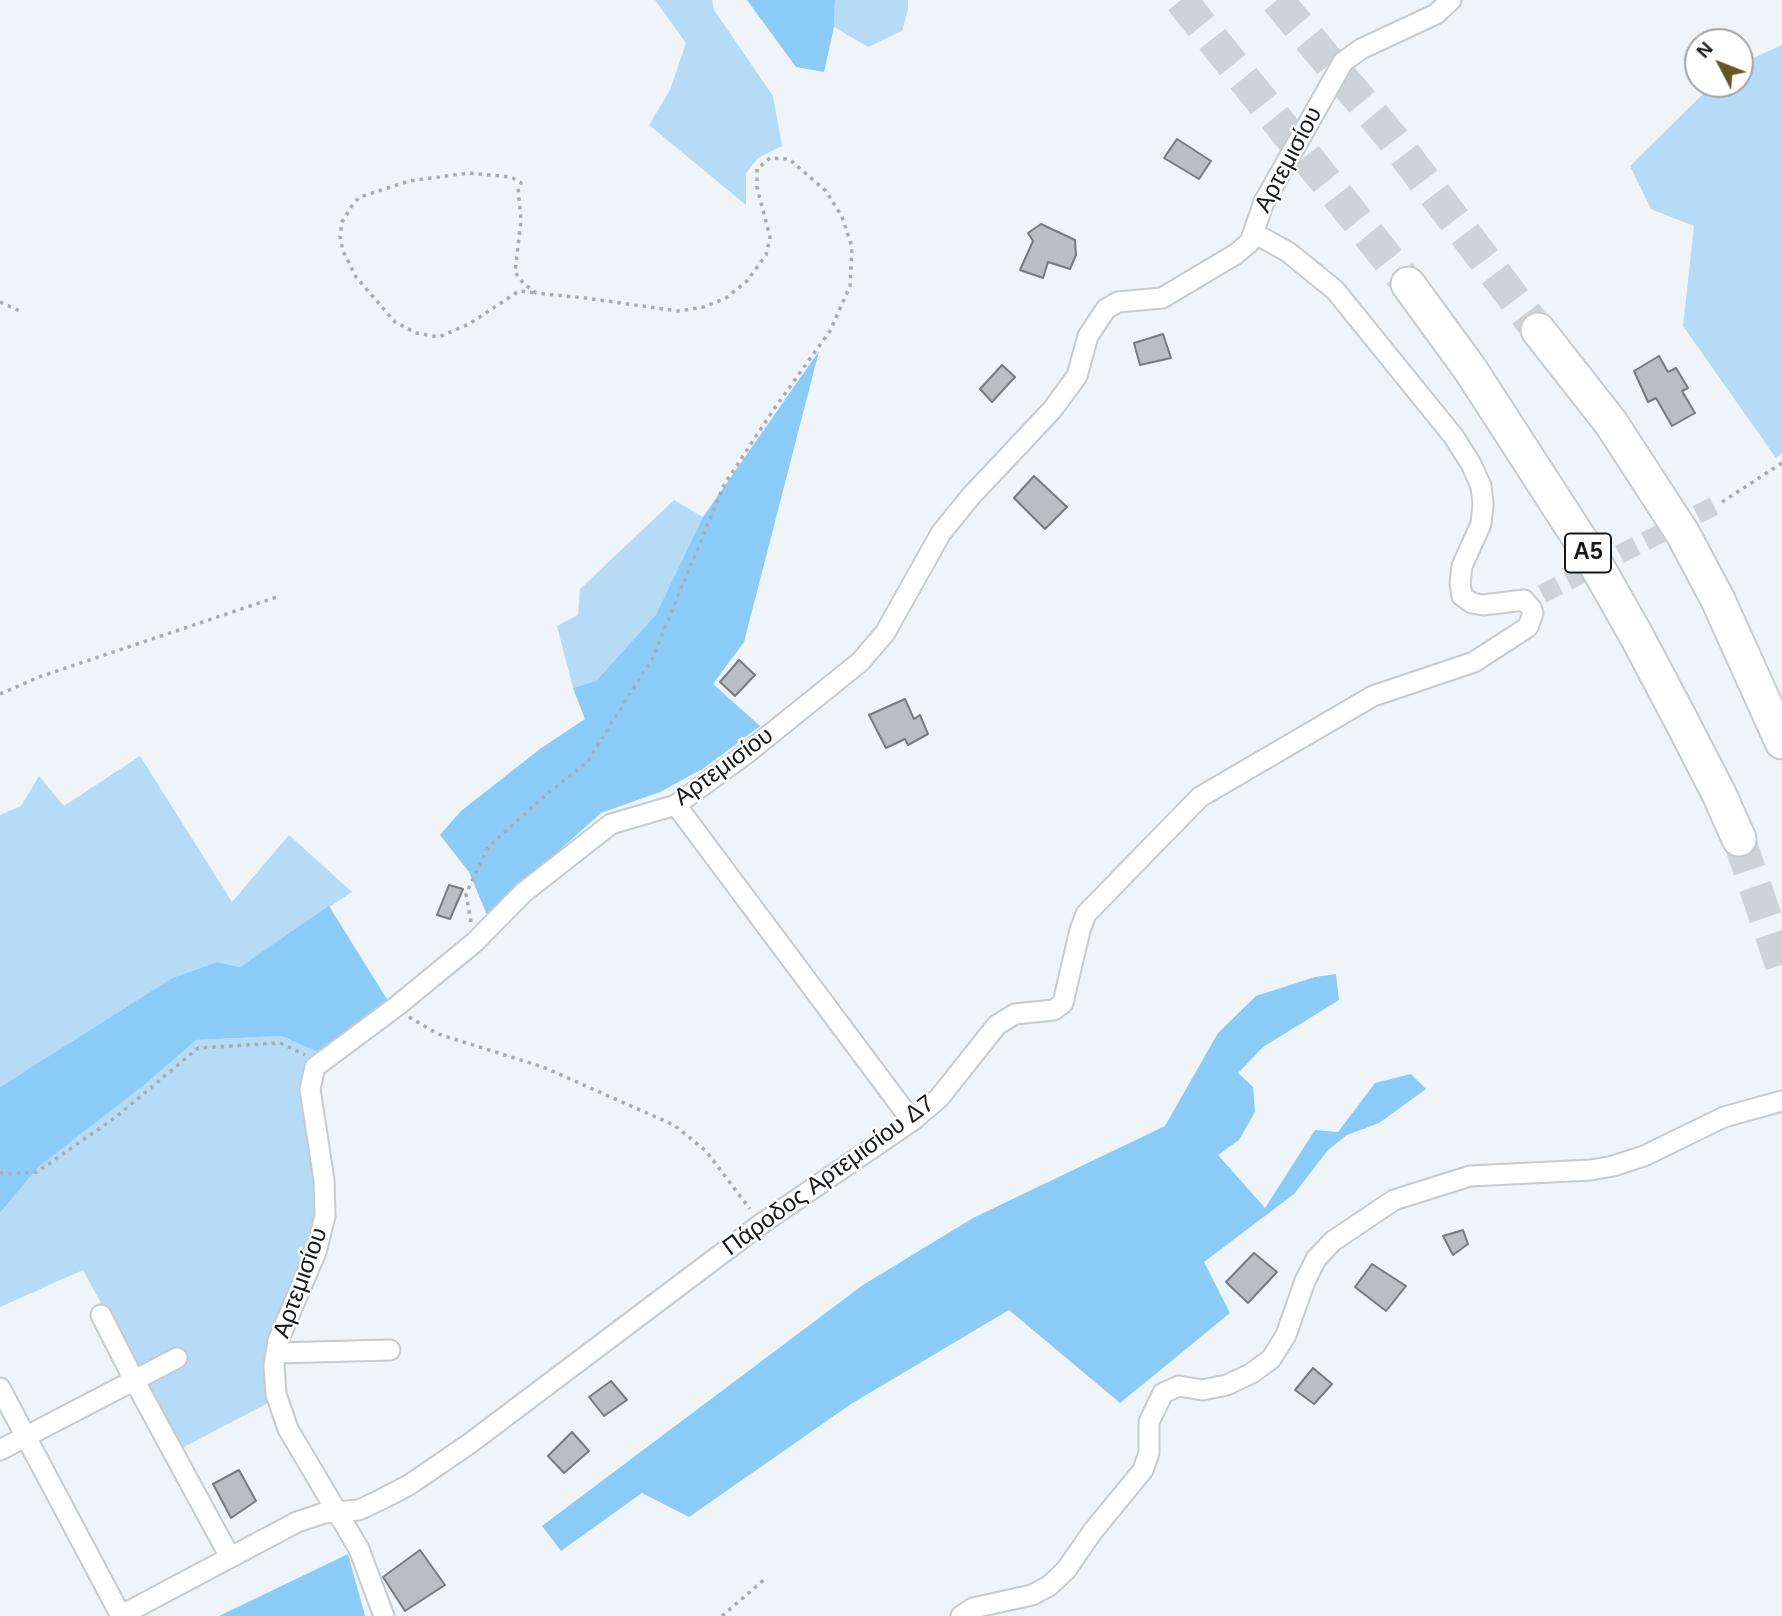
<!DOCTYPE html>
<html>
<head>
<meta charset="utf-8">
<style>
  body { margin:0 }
  #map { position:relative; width:1782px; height:1616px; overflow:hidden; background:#eff4f8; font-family:Helvetica,sans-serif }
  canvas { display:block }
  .north { position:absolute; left:1684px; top:28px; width:70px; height:70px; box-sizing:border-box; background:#fff; border:2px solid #a2a3a3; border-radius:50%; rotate:312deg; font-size:19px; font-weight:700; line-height:28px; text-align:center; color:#161819 }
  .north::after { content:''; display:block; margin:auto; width:24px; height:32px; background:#685725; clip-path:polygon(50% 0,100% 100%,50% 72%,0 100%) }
</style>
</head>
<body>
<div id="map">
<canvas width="1782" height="1616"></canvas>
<div class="north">N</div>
</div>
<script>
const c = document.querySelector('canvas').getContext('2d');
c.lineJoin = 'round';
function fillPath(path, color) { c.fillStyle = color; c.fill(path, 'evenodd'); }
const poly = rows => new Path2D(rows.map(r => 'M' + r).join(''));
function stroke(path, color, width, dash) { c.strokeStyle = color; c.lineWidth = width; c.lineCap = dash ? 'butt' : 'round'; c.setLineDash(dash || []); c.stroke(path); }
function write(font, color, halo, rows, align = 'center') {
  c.font = font + ' Helvetica,sans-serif'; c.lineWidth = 5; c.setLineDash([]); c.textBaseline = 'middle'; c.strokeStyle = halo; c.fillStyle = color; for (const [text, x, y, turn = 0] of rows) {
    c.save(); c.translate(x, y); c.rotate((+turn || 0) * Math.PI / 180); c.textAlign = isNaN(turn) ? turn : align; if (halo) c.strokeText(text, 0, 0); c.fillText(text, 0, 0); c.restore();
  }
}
const green = poly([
  [655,0,712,0,714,10,773,96,782,146,758,158,746,173,746,205,649,125,670,90,686,43],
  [835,0,908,0,908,10,902,31,868,47,834,27],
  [1782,45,1782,453,1776,458,1683,326,1694,226,1651,209,1630,166,1713,84,1740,84,1740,64],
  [674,500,703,517,657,615,596,681,573,688,557,626,578,615,580,589],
  [140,756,232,902,289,835,352,892,240,967,217,962,172,978,0,1087,0,815,21,806,39,776,64,806],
  [281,1036,323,1054,311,1066,320,1200,270,1402,180,1449,83,1270,0,1307,0,1213,37,1167,196,1040]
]);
const forest = poly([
  [747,0,835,0,834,27,824,72,796,67],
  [819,351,744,642,713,684,760,726,704,768,660,792,601,813,487,915,469,872,440,835,461,811,540,749,585,719,573,688,596,681,656,615,703,517],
  [329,906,388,1001,323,1054,281,1036,196,1040,145,1084,38,1167,0,1213,0,1087,172,978,217,962,240,967],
  [1336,974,1339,1000,1263,1047,1238,1073,1253,1087,1255,1112,1239,1140,1218,1155,1265,1208,1315,1130,1338,1132,1375,1083,1411,1074,1426,1089,1379,1123,1347,1135,1328,1150,1294,1194,1204,1262,1230,1313,1120,1403,1009,1310,851,1404,689,1517,642,1493,561,1551,542,1526,863,1285,973,1218,1165,1126,1218,1033,1256,996,1315,977],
  [348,1554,365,1616,219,1616]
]);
const building = poly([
  [1177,139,1211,161,1199,179,1164,158,1177,139],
  [1041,224,1075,240,1076,255,1070,269,1048,262,1043,278,1020,270,1033,241,1028,233,1041,224],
  [1163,334,1171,358,1140,365,1134,343,1163,334],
  [1659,356,1668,372,1676,368,1688,388,1682,391,1695,413,1672,426,1656,398,1648,402,1634,371,1659,356],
  [1002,365,1015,377,992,402,980,389,1002,365],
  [1034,476,1067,507,1045,529,1014,498,1034,476],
  [739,660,755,675,735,696,720,682,739,660],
  [905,699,914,719,920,715,928,734,908,745,905,739,886,748,869,715,905,699],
  [449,885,463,889,450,919,437,915,449,885],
  [1463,1230,1468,1244,1453,1255,1443,1236,1463,1230],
  [1254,1253,1277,1272,1248,1303,1226,1282,1254,1253],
  [1372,1264,1406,1286,1386,1311,1355,1287,1372,1264],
  [1313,1368,1332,1384,1314,1404,1295,1390,1313,1368],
  [611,1381,627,1400,604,1416,589,1397,611,1381],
  [572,1432,589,1451,564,1473,548,1456,572,1432],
  [239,1470,256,1501,231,1518,213,1484,239,1470],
  [420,1550,445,1585,405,1611,383,1577,420,1550]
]);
const minorTunnel = poly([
  [1542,594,1722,502]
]);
const motorwayTunnel = poly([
  [1181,0,1408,284],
  [1277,0,1392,138,1538,330],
  [1739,839,1782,966]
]);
const path = poly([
  [0,302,22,312],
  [1722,502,1782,463],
  [0,694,39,677,280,596],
  [471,922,466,894,488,847,548,793,587,762,652,659,724,485,774,409,830,331,850,286,852,247,842,217,826,191,789,159,770,158,757,169,757,187,770,237,766,255,747,281,726,298,704,307,678,311,585,298,536,293,523,283,515,272,521,220,518,188,521,183,511,177,469,173,409,181,360,197,353,204,342,222,340,237,343,251,356,277,395,322,416,333,439,337,469,324,519,291,536,293],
  [409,1017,438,1034,543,1067,674,1125,706,1151,750,1209],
  [0,1172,7,1174,37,1172,116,1117,198,1048,280,1043,305,1055],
  [722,1616,766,1578]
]);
const minor = poly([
  [676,805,912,1121],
  [101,1315,134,1380,230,1557],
  [276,1353,390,1350],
  [0,1388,121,1616],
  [0,1450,177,1358],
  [120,1616,297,1522,324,1513,359,1510,382,1499,409,1485,469,1444,761,1224,912,1121,939,1098,997,1025,1015,1014,1054,1010,1063,1003,1080,930,1086,914,1200,797,1373,696,1474,662,1528,627,1533,613,1531,608,1524,600,1483,605,1472,603,1462,596,1460,583,1462,566,1481,524,1483,504,1481,486,1471,464,1454,437,1335,290,1288,252,1254,233],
  [384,1616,359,1549,288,1429,276,1394,274,1365,278,1341,316,1252,325,1216,324,1180,310,1089,315,1067,397,1006,475,942,523,893,611,824,676,805,747,753,860,662,885,633,941,533,971,496,1052,410,1077,376,1088,336,1106,309,1118,302,1162,298,1236,254,1250,242,1264,202,1343,62,1361,49,1436,14,1451,0],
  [961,1616,973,1608,1032,1595,1049,1586,1066,1570,1093,1531,1143,1470,1149,1453,1149,1422,1163,1393,1179,1386,1202,1390,1227,1385,1252,1373,1271,1359,1286,1335,1305,1281,1316,1259,1333,1241,1394,1200,1470,1176,1591,1170,1613,1166,1644,1156,1724,1117,1782,1101]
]);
const motorway = poly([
  [1408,284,1470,369,1594,561,1636,635,1682,722,1720,796,1739,839],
  [1538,330,1611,423,1683,534,1718,600,1782,742]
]);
const shields = [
  [1588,553,46]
];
const shieldNames = [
  ["Α5",1588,553]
];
const streetNames = [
  ["Αρτεμισίου",1289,160,-62],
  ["Αρτεμισίου",724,767,-36],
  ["Πάροδος Αρτεμισίου Δ7",829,1176,-36],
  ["Αρτεμισίου",301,1283,-70]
];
fillPath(green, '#b5dbf6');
fillPath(forest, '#8bcbf8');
fillPath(building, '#b9bec2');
stroke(building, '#767b7e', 2);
stroke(minorTunnel, '#ced3d7', 19, [19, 10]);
stroke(motorwayTunnel, '#ced3d7', 33, [33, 17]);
stroke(minor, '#c6cbcf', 23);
stroke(motorway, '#c6cbcf', 37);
stroke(path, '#a9adb0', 3.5, [3.5, 5]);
stroke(minor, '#fff', 19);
stroke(motorway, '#fff', 33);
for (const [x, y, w] of shields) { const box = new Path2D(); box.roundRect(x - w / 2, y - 19.5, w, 39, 5); c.fillStyle = '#fff'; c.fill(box); stroke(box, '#161819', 2); }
write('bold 23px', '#161819', null, shieldNames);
write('24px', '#161819', '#fff', streetNames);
</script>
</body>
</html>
